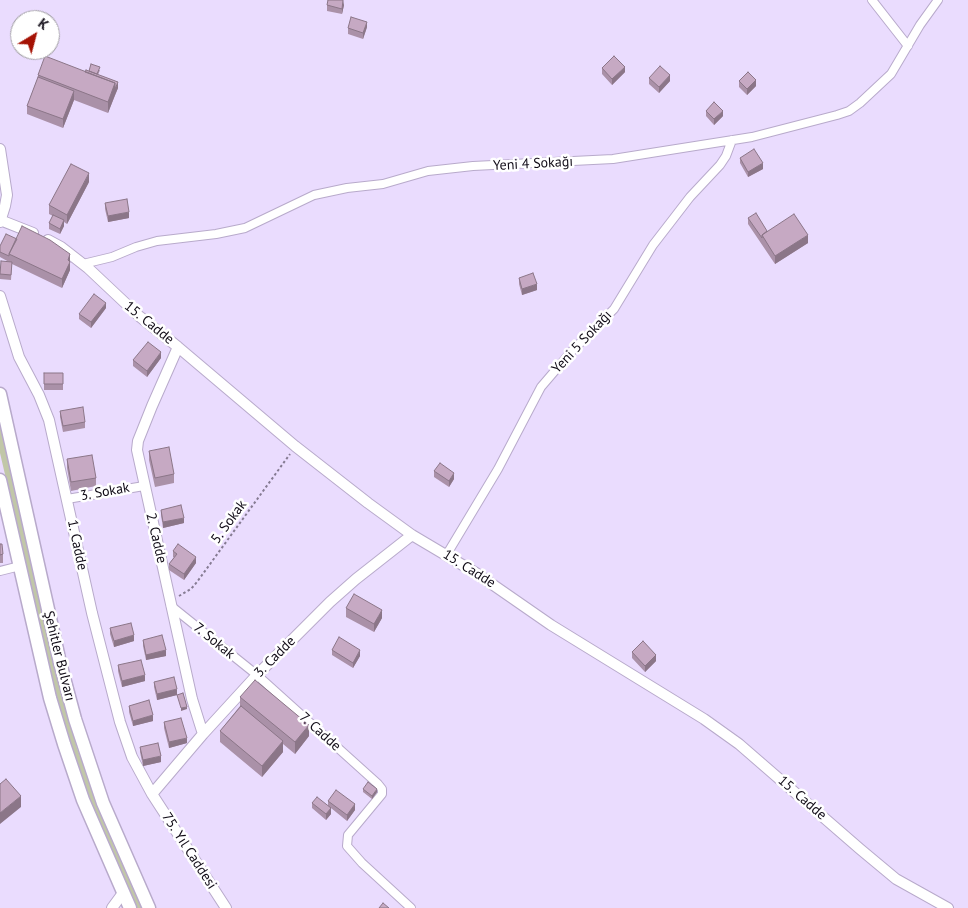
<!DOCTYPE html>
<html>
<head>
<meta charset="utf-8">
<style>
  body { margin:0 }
  #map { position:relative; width:968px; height:908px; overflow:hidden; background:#eadcfe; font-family:"PT Sans",sans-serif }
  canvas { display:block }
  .north { position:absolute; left:10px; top:10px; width:50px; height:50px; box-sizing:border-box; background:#fff; border:1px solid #9f9da2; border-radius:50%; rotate:37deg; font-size:14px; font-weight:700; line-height:20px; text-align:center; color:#100b16 }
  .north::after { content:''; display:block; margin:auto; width:18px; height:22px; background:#a51204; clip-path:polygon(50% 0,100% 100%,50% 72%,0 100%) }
</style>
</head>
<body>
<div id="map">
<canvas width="968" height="908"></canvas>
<div class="north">K</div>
</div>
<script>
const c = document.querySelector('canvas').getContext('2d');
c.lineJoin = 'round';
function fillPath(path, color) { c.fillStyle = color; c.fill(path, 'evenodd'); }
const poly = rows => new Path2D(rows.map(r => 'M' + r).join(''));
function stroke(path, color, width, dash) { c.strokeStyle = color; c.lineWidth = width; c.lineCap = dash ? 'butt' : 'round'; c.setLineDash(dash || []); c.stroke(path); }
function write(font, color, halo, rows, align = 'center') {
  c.font = font + ' "PT Sans",sans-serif'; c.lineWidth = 5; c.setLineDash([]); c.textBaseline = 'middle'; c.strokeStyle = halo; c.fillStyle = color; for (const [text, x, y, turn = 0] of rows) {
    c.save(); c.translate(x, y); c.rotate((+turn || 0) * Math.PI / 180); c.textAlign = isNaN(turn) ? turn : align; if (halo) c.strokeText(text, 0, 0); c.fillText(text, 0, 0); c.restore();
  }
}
const green = poly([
  [0,425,62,693,77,748,114,846,143,908,137,908,118,868,82,781,60,712,0,453]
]);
const path = poly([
  [179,596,191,589,197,582,290,454]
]);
const minor = poly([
  [872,0,908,46],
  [83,264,112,257,136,247,157,241,216,234,245,228,314,195,347,188,383,184,428,171,473,166,613,159,752,137,837,115,849,111,860,103,891,74,920,25,938,0],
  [67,499,144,486],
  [447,554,498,469,541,387,571,352,614,309,653,245,670,223,690,197,720,165,726,156,732,140],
  [0,571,20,566],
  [171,606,257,675,378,784,382,789,382,794,348,835,347,846,362,863,411,908]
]);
const tertiary = poly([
  [0,149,7,195,5,206,0,222],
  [0,220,33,233],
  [48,240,61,247,88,268,139,316,178,347,295,446,368,503,412,535,476,573,551,625,704,719,739,744,860,849,896,879,948,908],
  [0,296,19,357,39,395,49,420,92,613,120,722,132,757,152,794,226,908],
  [178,347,152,406,138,441,137,450,192,699,203,734],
  [152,794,203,734,257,675,330,602,356,579,412,535],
  [112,908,123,893]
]);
const primary = poly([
  [0,394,60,663,75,719,103,803,149,908],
  [0,480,50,698,64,744,83,800,130,908]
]);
const wall = poly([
  [327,5,344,5,342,14,327,11],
  [367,27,363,39,348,34,348,28],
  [602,68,625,72,612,85,602,74],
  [100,70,98,75,118,88,108,113,74,100,63,128,27,114,27,106,38,77,38,75],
  [649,78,670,81,659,93,649,84],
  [739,81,756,86,747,95,739,87],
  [706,111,723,116,714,125,706,116],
  [740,158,763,169,748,177,740,163],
  [89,182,67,224,64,222,64,226,60,234,49,229,49,223,53,216,49,214,49,205],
  [105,203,129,218,108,222,105,209],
  [748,218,767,231,808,243,775,264,748,224],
  [17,239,70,254,70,270,62,288,12,264,11,280,0,279,0,268,9,262,0,257,0,246],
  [519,278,537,290,522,295,519,284],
  [106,308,91,328,79,319,79,314],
  [161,358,147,377,133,366,133,360],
  [44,373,63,373,63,390,44,390],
  [60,411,85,422,85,428,63,432,60,417],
  [149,451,174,474,174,483,155,487,149,460],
  [67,459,96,478,96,486,71,491,67,468],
  [434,471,454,479,449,487,434,477],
  [161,510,184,523,163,528,161,515],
  [0,544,3,554,3,563,0,563],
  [173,551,196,563,184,580,169,570,169,564,174,557,173,557],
  [346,608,382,618,374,632,346,617],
  [110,628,134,641,114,647,110,634],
  [143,640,166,656,146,660,143,646],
  [332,650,360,656,353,668,332,655],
  [632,652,656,661,645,672,632,658],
  [118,665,145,681,122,687,118,671],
  [154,682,177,695,157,700,154,687],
  [240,697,309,736,295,754,283,744,283,752,262,777,220,742,220,731,240,706],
  [129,706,153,721,133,726,129,712],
  [164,722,187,743,169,748,164,728],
  [140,747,161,762,143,766,140,752],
  [363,789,377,792,372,799,363,792],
  [328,801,355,810,347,821,331,808,331,814,326,820,312,808,312,803,328,806]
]);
const shadedWall = poly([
  [343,0,344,5,342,14,342,9],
  [367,22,367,27,363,39,363,33],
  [625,67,625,72,612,85,612,79],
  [670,75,670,81,659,93,659,87],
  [756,80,756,86,747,95,747,89],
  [118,82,118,88,115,95,115,89],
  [115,83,115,95,108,113,108,102],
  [74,91,74,100,63,128,63,119],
  [723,111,723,116,714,125,714,119],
  [763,163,763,169,748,177,748,172],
  [89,173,89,182,67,224,67,215],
  [129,212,129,218,108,222,108,216],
  [64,220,64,226,60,234,60,229],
  [808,235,808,243,775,264,775,256],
  [70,254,70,270,62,288,62,279,68,260],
  [537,284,537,290,522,295,522,289],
  [106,303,106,308,91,328,91,322],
  [161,352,161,358,147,377,147,371],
  [454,473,454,479,449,487,449,481],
  [184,518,184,523,163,528,163,522],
  [196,557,196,563,184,580,184,574],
  [382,610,382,618,374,632,374,624],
  [134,635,134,641,114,647,114,641],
  [166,650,166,656,146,660,146,655],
  [360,650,360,656,353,668,353,663],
  [656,655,656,661,645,672,645,666],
  [145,675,145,681,122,687,122,681],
  [177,689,177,695,157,700,157,694],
  [187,707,187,709,181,711,181,708],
  [153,715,153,721,133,726,133,721],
  [309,725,309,736,295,754,295,742],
  [187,738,187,743,169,748,169,742],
  [283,741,283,752,262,777,262,766],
  [161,756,161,762,143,766,143,760],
  [377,789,377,792,372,799,372,796],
  [21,796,21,807,0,824,0,813],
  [355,804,355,810,347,821,347,815],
  [331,808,331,814,326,820,326,814]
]);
const building = poly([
  [328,0,343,0,342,9,327,5,328,0],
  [351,17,367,22,363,33,348,28,351,17],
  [45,56,115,83,108,102,38,75,45,56],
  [614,56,625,67,612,79,602,68,614,56],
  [91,64,100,67,97,74,89,71,91,64],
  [660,66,670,75,659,87,649,78,660,66],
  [86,70,118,82,115,89,115,83,85,72,86,70],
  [748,72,756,80,747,89,739,81,748,72],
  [38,77,74,91,63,119,27,106,38,77],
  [714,102,723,111,714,119,706,111,714,102],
  [754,149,763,163,748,172,740,158,754,149],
  [71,164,89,173,67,215,49,205,71,164],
  [127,199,129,212,108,216,105,203,127,199],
  [756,213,767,231,762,235,762,238,748,218,756,213],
  [794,214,808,235,775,256,762,235,794,214],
  [53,215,64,220,60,229,49,223,53,215],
  [22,226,50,240,70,254,68,260,70,262,62,279,9,254,22,226],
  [6,234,17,239,9,254,9,256,0,252,0,246,6,234],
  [1,261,12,262,11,275,0,274,1,261],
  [533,273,537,284,522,289,519,278,533,273],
  [94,294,106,303,91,322,79,314,94,294],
  [148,342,161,352,147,371,133,360,148,342],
  [44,373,63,373,63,384,44,384,44,373],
  [83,407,85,422,63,426,60,411,83,407],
  [169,447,174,474,155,478,149,451,169,447],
  [92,455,96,478,71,482,67,459,92,455],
  [440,463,454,473,449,481,434,471,440,463],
  [181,505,184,518,163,522,161,510,181,505],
  [0,544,2,544,3,554,0,555,0,544],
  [178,544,196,557,184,574,169,564,177,554,173,551,178,544],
  [354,594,382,610,374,624,346,608,354,594],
  [131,623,134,635,114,641,110,628,131,623],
  [162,635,166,650,146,655,143,640,162,635],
  [339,637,360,650,353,663,332,650,339,637],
  [643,641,656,655,645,666,632,652,643,641],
  [141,660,145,675,122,681,118,665,141,660],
  [174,677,177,689,157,694,154,682,174,677],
  [255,680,309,725,295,742,240,697,255,680],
  [183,693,187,707,181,708,177,695,183,693],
  [149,700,153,715,133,721,129,706,149,700],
  [241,706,283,741,262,766,220,731,241,706],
  [181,718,187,738,169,742,164,722,181,718],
  [158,743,161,756,143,760,140,747,158,743],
  [6,779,21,796,0,813,0,784,6,779],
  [368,782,377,789,372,796,363,789,368,782],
  [336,790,355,804,347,815,328,801,336,790],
  [317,797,331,808,326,814,312,803,317,797],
  [383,903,389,908,379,908,383,903]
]);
const streetNames = [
  ["Yeni 4 Sokağı",533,164,-3],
  ["15. Cadde",149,323,39],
  ["Yeni 5 Sokağı",582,342,-47],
  ["3. Sokak",105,492,-10],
  ["5. Sokak",229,522,-54],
  ["2. Cadde",156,538,77],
  ["1. Cadde",77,545,78],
  ["15. Cadde",469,569,32],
  ["7. Sokak",214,641,39],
  ["Şehitler Bulvarı",59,656,76],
  ["3. Cadde",275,657,-45],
  ["7. Cadde",320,732,42],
  ["15. Cadde",802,798,41],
  ["75. Yıl Caddesi",189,851,57]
];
fillPath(green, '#c1c7a8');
stroke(minor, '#b8aacb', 10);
stroke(tertiary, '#b8aacb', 12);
stroke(primary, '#b8aacb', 15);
stroke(path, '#857b92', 2, [2.5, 2.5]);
stroke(minor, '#fff', 8);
stroke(tertiary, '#fff', 10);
stroke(primary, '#fff', 12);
fillPath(wall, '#aa91a8');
fillPath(shadedWall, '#8b7688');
fillPath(building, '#c6a9c3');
stroke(building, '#8b7688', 1);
write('14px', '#100b16', '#fff', streetNames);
</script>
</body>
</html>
